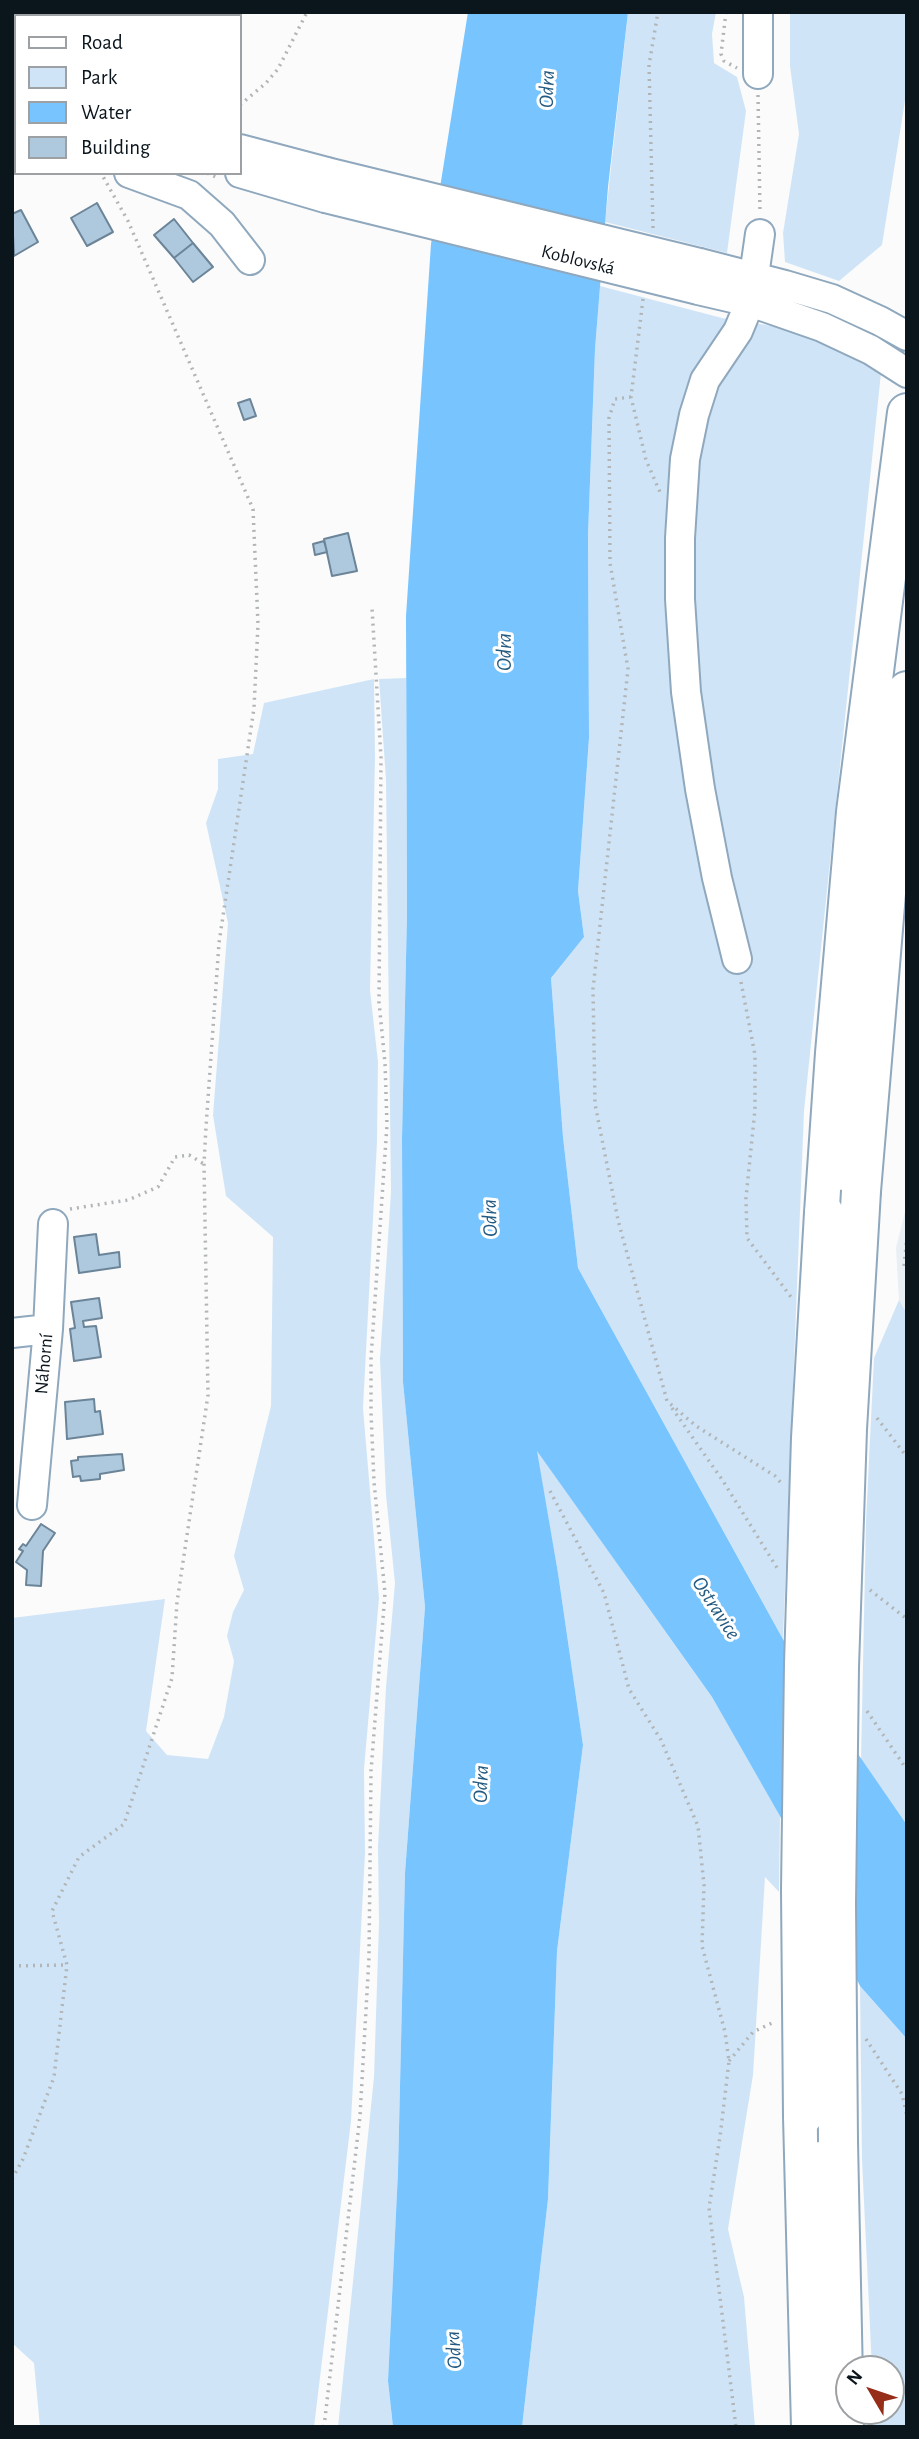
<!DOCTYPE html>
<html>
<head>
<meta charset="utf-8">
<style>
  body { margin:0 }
  #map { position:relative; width:919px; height:2439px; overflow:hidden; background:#fbfbfb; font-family:"Alegreya Sans",sans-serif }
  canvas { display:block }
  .frame { position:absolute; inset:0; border:14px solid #0b151c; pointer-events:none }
  .legend { position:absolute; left:14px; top:14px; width:228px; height:161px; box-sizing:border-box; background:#fff; border:2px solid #9da1a4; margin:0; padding:9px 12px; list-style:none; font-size:21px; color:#0b151c }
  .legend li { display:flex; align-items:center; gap:14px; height:35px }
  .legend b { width:35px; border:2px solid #9da1a4 }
  .north { position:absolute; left:835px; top:2355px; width:70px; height:70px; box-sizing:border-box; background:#fff; border:2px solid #9da1a4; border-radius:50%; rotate:309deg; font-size:19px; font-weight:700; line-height:28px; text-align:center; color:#0b151c }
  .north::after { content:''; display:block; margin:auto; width:24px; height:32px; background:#962d19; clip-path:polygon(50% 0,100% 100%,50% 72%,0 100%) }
</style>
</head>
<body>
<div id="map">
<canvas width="919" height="2439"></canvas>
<div class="frame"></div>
<ul class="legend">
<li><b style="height:9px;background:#fff"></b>Road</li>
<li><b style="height:19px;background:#cfe5f7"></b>Park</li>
<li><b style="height:19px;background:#78c4ff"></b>Water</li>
<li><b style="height:19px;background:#aec9de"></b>Building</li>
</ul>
<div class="north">N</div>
</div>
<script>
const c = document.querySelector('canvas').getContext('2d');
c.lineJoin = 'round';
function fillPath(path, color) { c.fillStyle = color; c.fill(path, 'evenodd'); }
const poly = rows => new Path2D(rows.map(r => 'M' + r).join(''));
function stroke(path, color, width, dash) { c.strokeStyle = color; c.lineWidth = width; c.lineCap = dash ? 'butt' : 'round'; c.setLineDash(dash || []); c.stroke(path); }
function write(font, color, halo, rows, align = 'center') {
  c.font = font + ' "Alegreya Sans",sans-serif'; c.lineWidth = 6; c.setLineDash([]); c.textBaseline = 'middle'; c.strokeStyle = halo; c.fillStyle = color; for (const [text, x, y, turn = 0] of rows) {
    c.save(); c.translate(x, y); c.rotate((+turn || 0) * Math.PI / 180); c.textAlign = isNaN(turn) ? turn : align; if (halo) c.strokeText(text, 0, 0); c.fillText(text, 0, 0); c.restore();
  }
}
const built = poly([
  [907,1204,907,1312,899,1300,896,1248]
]);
const green = poly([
  [628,12,716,12,712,34,714,63,737,77,746,111,727,253,605,222],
  [790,12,907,12,907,88,882,245,839,281,785,262,783,233,799,134,790,66],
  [600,286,722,318,772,326,813,339,847,353,881,373,804,1111,783,1639,578,1268,563,1137,551,978,584,937,578,891,589,738,588,535,595,349],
  [406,678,407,914,402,1138,403,1382,425,1607,405,1873,398,2171,388,2381,393,2427,338,2427,374,2077,379,1923,378,1847,386,1687,395,1583,386,1495,380,1359,391,1192,386,780,379,679],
  [374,679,375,757,370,990,378,1062,377,1142,363,1408,379,1598,364,1769,365,1853,351,2121,314,2427,40,2427,34,2363,12,2343,12,1618,165,1599,146,1731,167,1755,208,1759,224,1717,234,1661,227,1636,233,1612,244,1590,234,1556,271,1406,273,1237,226,1196,213,1115,228,923,206,823,218,789,218,759,253,754,264,703],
  [899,1300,907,1313,907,1825,861,1759,866,1521,874,1358],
  [536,1449,712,1697,780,1815,779,1892,765,1877,753,2075,728,2229,744,2297,755,2427,522,2427,548,2199,557,1951,583,1745,558,1573],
  [860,1986,907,2039,907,2427,875,2427,874,2411,891,2411,891,2369,872,2369,862,2160]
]);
const water = poly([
  [468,12,628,12,608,187,595,349,588,535,589,738,578,891,584,937,551,978,563,1137,578,1268,800,1670,907,1825,907,2039,860,1986,780,1816,712,1697,537,1451,558,1573,583,1745,557,1951,548,2199,522,2427,393,2427,388,2381,398,2171,405,1873,425,1607,403,1382,402,1138,407,914,406,616,431,244]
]);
const building = poly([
  [91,12,130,12,130,16,92,16,91,12],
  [97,203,113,232,87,246,71,218,97,203],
  [21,210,38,242,14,256,12,214,21,210],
  [174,219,193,243,174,258,154,235,174,219],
  [193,243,213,267,193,282,174,258,193,243],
  [250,399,256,416,244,420,238,403,250,399],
  [348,533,357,571,332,576,324,539,348,533],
  [324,541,327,552,315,555,313,544,324,541],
  [96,1234,99,1255,119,1252,120,1267,79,1273,74,1237,96,1234],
  [99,1298,102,1318,83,1321,84,1327,96,1326,101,1357,74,1361,70,1329,75,1328,71,1302,99,1298],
  [94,1399,95,1412,100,1411,103,1434,67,1439,65,1402,94,1399],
  [122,1454,124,1470,100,1474,100,1479,81,1481,80,1476,73,1477,71,1461,78,1460,78,1457,122,1454],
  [41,1524,55,1533,43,1551,41,1586,26,1585,27,1570,16,1562,23,1551,19,1549,23,1544,26,1546,41,1524]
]);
const path = poly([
  [726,12,721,54,724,61,737,68],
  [758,95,760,213],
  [240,105,266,83,278,69,307,12],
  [207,173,218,178],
  [653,228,649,65,658,12],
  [643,299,631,397,646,460,660,492],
  [631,397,615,399,609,418,610,563,628,669,593,989,595,1104,618,1220,667,1401,696,1426,775,1476,782,1484],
  [741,982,755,1055,755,1109,746,1198,747,1238,791,1297],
  [70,1209,128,1200,158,1187,175,1157,189,1155,204,1164],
  [907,1236,904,1267,907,1271],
  [672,1408,723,1481,779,1571],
  [877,1418,907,1457],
  [550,1491,604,1593,629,1689,661,1740,698,1826,704,1885,702,1946,725,2032,729,2061,720,2137,709,2208,736,2427],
  [870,1590,907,1619],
  [867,1711,907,1770],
  [12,1966,67,1965],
  [866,2039,902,2094,907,2116],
  [729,2061,753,2032,774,2022],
  [12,2179,23,2159,54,2077,67,1965,52,1911,79,1857,124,1824,172,1678,177,1602,208,1395,204,1164,206,1127,219,943,254,708,258,624,253,509,128,221,101,173],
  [324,2427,360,2116,369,1957,371,1771,385,1593,374,1482,371,1412,371,1358,387,1125,385,1063,379,1002,381,758,372,608]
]);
const minor = poly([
  [40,12,41,16],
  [758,12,758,74],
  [204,16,206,12],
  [12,74,16,74],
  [12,130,16,128],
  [240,149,327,172],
  [129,173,189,195,222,224,250,260],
  [240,173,325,198],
  [700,263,785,285,832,299,880,321,907,336],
  [754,276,760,234],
  [698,290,750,302,822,327,871,350,907,373],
  [737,959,717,878,700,789,686,692,680,599,680,538,685,459,694,415,705,380,738,331,750,302],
  [12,1333,48,1329],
  [32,1505,48,1329,53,1224]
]);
const highway = poly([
  [861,1191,893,810,907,691],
  [824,1213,835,1053,856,812,907,413],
  [803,2116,811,2427],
  [838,2142,844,2427]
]);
const minorBridge = poly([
  [327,172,700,263],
  [325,198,698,290]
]);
const highwayBridge = poly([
  [803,2116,801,1890,804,1664,811,1438,824,1213],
  [838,2142,836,1904,839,1667,847,1429,861,1191]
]);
const streetNames = [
  ["Koblovská",578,260,14],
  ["Náhorní",44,1364,-85]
];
const waterNames = [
  ["Odra",547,89,-88],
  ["Odra",505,652,-90],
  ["Odra",490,1218,-92],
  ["Ostravice",716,1608,57],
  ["Odra",481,1784,-88],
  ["Odra",454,2350,-94]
];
fillPath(built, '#e8eff5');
fillPath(green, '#cfe5f7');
fillPath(water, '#78c4ff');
fillPath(building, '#aec9de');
stroke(building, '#6b8498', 2);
stroke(minor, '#8fa8bd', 32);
stroke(highway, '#8fa8bd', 42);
stroke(path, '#b2b5b7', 3.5, [2, 5]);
stroke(minor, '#fff', 28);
stroke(highway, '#fff', 38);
stroke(minorBridge, '#8fa8bd', 32, []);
stroke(highwayBridge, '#8fa8bd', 42, []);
stroke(minorBridge, '#fff', 28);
stroke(highwayBridge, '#fff', 38);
write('19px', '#0b151c', '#fff', streetNames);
write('italic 21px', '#235a81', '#fff', waterNames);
</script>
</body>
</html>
